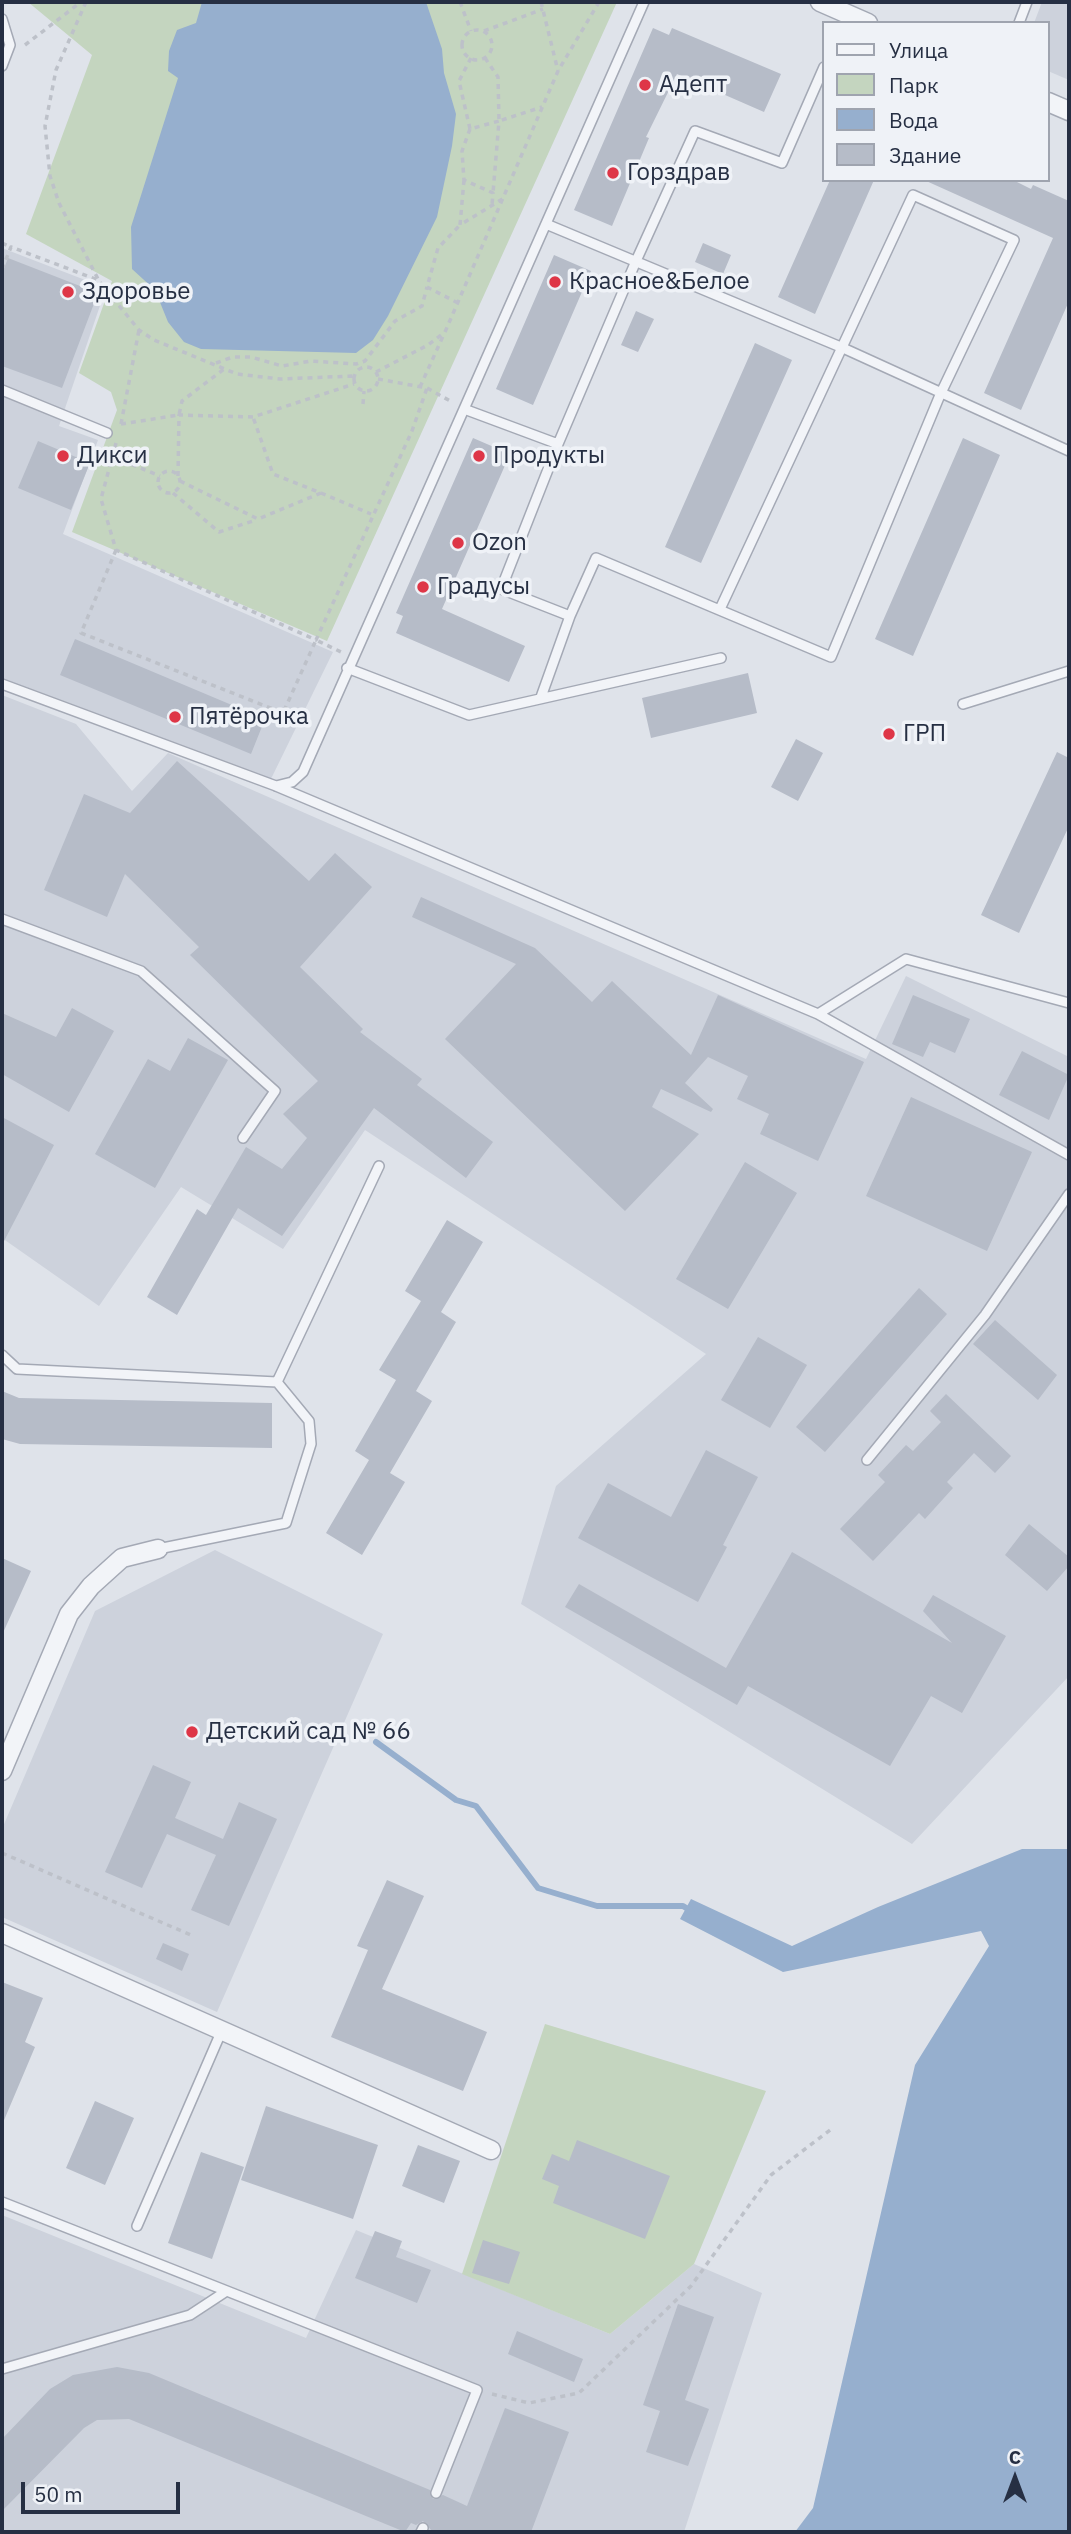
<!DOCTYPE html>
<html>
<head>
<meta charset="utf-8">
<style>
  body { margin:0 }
  #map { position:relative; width:1071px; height:2534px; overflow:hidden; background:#dfe3ea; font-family:"IBM Plex Sans",sans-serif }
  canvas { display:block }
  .frame { position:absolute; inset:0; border:4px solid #262f43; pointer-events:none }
  .legend { position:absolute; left:822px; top:21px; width:228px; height:161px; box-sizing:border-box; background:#eff2f7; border:2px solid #9fa4af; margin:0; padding:9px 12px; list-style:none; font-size:21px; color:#262f43 }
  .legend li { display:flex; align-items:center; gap:14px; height:35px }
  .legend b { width:35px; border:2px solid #9fa4af }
  .north { position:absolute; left:980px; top:2443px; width:70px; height:70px; -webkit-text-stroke:5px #eff2f7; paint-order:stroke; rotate:0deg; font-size:19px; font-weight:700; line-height:28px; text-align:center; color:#262f43 }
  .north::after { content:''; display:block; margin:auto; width:24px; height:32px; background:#262f43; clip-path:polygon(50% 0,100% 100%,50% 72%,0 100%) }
  .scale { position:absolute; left:21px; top:2482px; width:159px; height:32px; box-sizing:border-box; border:4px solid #262f43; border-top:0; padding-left:9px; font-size:21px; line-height:24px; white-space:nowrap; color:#262f43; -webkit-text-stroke:5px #eff2f7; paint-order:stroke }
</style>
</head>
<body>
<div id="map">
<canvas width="1071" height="2534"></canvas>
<div class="frame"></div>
<ul class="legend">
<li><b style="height:9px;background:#f2f4f8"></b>Улица</li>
<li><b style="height:19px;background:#c4d5bf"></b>Парк</li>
<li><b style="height:19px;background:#96afce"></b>Вода</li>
<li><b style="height:19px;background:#b6bcc8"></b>Здание</li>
</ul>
<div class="north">С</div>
<div class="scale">50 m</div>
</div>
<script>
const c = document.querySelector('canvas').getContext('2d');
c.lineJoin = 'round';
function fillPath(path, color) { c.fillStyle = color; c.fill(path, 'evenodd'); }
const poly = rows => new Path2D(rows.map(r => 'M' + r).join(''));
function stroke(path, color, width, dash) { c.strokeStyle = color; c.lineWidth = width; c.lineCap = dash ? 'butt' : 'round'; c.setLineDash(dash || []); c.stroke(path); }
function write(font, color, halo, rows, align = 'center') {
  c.font = font + ' "IBM Plex Sans",sans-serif'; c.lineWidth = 7; c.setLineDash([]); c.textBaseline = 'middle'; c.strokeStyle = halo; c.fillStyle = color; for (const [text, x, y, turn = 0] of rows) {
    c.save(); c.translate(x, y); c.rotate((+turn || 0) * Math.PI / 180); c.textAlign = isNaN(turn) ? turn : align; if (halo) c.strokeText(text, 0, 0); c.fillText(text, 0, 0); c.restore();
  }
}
const built = poly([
  [1042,2,1069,2,1069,80,1048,71,1048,23,1034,23],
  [2,248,106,288,59,426,98,440,63,534,333,652,269,783,2,678],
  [2,695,76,724,132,791,168,753,866,1059,906,976,1069,1057,1069,1676,912,1844,521,1604,556,1486,706,1354,365,1130,283,1249,181,1187,99,1306,2,1238],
  [215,1550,383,1634,217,2012,2,1917,2,1829,95,1611],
  [2,2215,306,2338,356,2230,610,2334,694,2264,762,2293,684,2532,2,2532]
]);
const green = poly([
  [28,2,617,2,327,641,72,532,117,410,111,392,79,373,112,281,26,234,92,55],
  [545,2024,766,2091,694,2264,610,2334,462,2274]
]);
const water = poly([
  [202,2,426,2,442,49,444,73,456,114,452,146,437,217,388,316,373,340,356,353,201,349,184,342,168,322,155,290,132,269,131,227,178,78,168,71,169,51,177,30,196,23],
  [1022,1849,1069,1849,1069,2532,795,2532,813,2508,915,2065,989,1946,981,1931,783,1972,680,1919,691,1899,792,1946,878,1907]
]);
const stream = poly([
  [376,1742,456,1800,476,1806,538,1888,597,1906,683,1906,691,1911]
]);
const building = poly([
  [653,28,669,35,672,28,781,74,764,112,677,74,646,137,649,138,612,226,574,210],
  [830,180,874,180,815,314,778,297],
  [924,180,1013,180,1031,189,1033,185,1069,201,1069,301,1021,410,984,393,1053,238],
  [703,243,731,255,723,274,695,262],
  [554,255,591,271,533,405,496,389],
  [8,258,98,293,62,388,2,366,2,274],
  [636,311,654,319,638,352,621,345],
  [755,343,792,360,701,563,665,547],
  [473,438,510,454,442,609,525,646,509,682,396,633,403,616,396,613],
  [963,438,1000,455,913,656,875,639],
  [38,441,90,463,71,510,18,488],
  [75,639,265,719,251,754,60,675],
  [748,673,757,713,651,738,642,698],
  [796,739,823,753,798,801,771,787],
  [1057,752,1069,758,1069,826,1019,933,981,915],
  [177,761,309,881,335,853,372,887,300,967,363,1029,360,1032,422,1079,417,1085,493,1142,466,1178,374,1108,282,1236,238,1208,177,1315,147,1297,197,1209,206,1215,246,1147,282,1169,307,1138,283,1114,318,1081,190,955,199,947,125,874,107,917,44,890,84,794,130,813],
  [421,897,535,948,592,1002,612,981,691,1055,718,995,864,1062,818,1161,760,1134,769,1114,737,1099,748,1076,708,1057,685,1083,713,1109,711,1112,661,1089,652,1107,699,1134,625,1211,445,1039,516,964,412,917],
  [913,995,970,1019,955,1053,930,1042,923,1057,892,1044],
  [72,1008,114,1031,69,1112,2,1074,2,1013,56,1037],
  [188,1038,228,1060,155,1188,95,1154,148,1059,170,1071],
  [1022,1051,1069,1075,1049,1120,999,1095],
  [911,1097,1032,1152,987,1251,866,1196],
  [2,1117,54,1145,2,1245],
  [745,1162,797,1193,728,1309,676,1279],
  [447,1220,483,1242,441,1312,456,1322,416,1391,432,1401,390,1473,405,1482,362,1555,326,1533,369,1460,355,1451,396,1380,379,1370,421,1301,405,1291],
  [919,1288,947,1314,825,1452,796,1427],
  [995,1320,1057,1375,1038,1400,973,1344],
  [758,1337,807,1365,770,1428,721,1400],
  [2,1391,19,1398,272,1403,272,1448,20,1444,2,1439],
  [946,1394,1011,1456,995,1473,974,1453,947,1482,953,1488,925,1519,919,1513,873,1561,840,1529,885,1482,878,1475,906,1445,913,1451,941,1422,930,1411],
  [706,1450,758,1477,723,1545,727,1547,698,1602,578,1538,608,1483,671,1517],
  [1029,1524,1069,1557,1069,1566,1047,1591,1005,1555],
  [792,1552,952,1643,923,1611,933,1595,1006,1636,962,1713,931,1696,890,1766,748,1686,737,1705,565,1607,579,1584,726,1668],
  [2,1558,31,1571,2,1635],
  [153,1765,191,1782,175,1818,223,1839,239,1802,277,1819,229,1926,191,1910,216,1855,167,1834,142,1888,105,1872],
  [387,1880,424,1896,382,1989,487,2032,463,2091,331,2037,368,1950,357,1946],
  [163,1943,189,1954,182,1971,156,1959],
  [2,1982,43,1998,25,2042,35,2047,2,2125],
  [95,2101,134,2118,105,2185,66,2168],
  [266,2106,378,2145,353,2219,241,2180],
  [577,2140,670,2176,645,2239,553,2203,559,2186,542,2179,552,2154,569,2161],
  [418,2145,460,2161,444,2203,402,2186],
  [201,2152,244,2167,212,2259,168,2243],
  [375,2231,402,2241,396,2257,431,2270,417,2303,355,2278],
  [483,2240,520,2252,509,2284,472,2273],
  [678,2304,714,2317,685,2400,709,2409,688,2466,646,2452,660,2411,643,2405],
  [517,2331,583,2359,574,2382,508,2354],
  [117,2367,149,2373,430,2490,433,2499,443,2495,467,2506,505,2408,569,2432,531,2532,433,2532,423,2521,416,2525,411,2523,405,2532,129,2419,97,2420,84,2428,2,2511,2,2439,50,2389,73,2375]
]);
const path = poly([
  [86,2,56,70,45,126,50,176,59,203,98,279],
  [460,2,471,31],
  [541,2,558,71],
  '462 45a15 15 0 1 1 30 0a15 15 0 1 1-30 0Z',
  [484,31,543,9],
  [25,45,81,2],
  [471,58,459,81,470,129,499,121,493,193],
  [485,58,498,77,499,121,542,107],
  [470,129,462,151,464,180,493,193,492,205],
  [464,180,460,225,504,198],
  [2,243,11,247],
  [2,269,11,247,98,280,139,330,154,340,237,374,280,379,354,376],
  [458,303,427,287,438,248,460,225],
  [216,363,233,357,251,357,282,366,311,361,356,364,365,361,395,321,422,306,427,287],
  '354 379a12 12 0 1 1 24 0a12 12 0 1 1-24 0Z',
  [376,372,428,345,445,332,558,71,599,2],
  [378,379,427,388,452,402],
  [420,387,444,334],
  [363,404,364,391],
  [121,424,179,415,182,401,224,369],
  [121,424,139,330],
  [116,443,101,499,116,550,316,640,412,431,427,388],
  [113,457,160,476],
  '158 482a11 11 0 1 1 22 0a11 11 0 1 1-22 0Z',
  [178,476,179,415,253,417,354,384],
  [180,481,258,519,321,493,273,474,253,417],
  [173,493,219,532,256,520],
  [321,493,371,514],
  [116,550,81,633,283,713,316,640,341,652],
  [2,1853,193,1936],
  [492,2394,529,2403,579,2393,691,2286,771,2175,834,2127]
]);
const lane = poly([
  [2,19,10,45,2,66],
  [1019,23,1027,2],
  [546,224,843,348,1069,451],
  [2,390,107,433],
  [464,409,644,2],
  [570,616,596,558,831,657,940,395,1014,240,913,195,720,609],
  [347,668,469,715,721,658],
  [2,684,276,786,818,1014,1069,1155],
  [541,697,570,616,501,589,558,444,636,261,695,131,782,163,824,67],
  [963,704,1069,671],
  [276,786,292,782,303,772,464,409,558,444],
  [2,919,141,971,275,1091,243,1138],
  [818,1014,906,959,1069,1003],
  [2,1355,17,1369,277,1382,309,1421,311,1444,286,1523,158,1549],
  [277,1382,379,1166],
  [867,1460,985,1315,1069,1194],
  [2,2202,477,2390,436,2493],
  [137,2226,222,2030],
  [2,2369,190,2315,225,2292],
  [421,2532,423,2528]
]);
const street = poly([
  [820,2,868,23],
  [1048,102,1069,111],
  [2,1771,69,1614,91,1586,122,1558,158,1549],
  [2,1933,491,2150]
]);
const markers = [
  [645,85,7,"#de3647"],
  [613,173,7,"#de3647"],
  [555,282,7,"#de3647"],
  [68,292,7,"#de3647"],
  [63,456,7,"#de3647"],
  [479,456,7,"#de3647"],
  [458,543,7,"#de3647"],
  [423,587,7,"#de3647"],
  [175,717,7,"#de3647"],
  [889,734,7,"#de3647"],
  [192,1732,7,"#de3647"]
];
const poiNames = [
  ["Адепт",659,85],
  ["Горздрав",627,173],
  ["Красное&Белое",569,282],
  ["Здоровье",82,292],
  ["Дикси",77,456],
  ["Продукты",493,456],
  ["Ozon",472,543],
  ["Градусы",437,587],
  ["Пятёрочка",189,717],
  ["ГРП",903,734],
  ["Детский сад № 66",206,1732]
];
fillPath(built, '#cdd2dc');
fillPath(green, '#c4d5bf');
fillPath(water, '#96afce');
stroke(stream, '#96afce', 6);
fillPath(building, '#b6bcc8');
stroke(lane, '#a4a9b5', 12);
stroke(street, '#a4a9b5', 21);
stroke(path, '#bdc1c9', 3.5, [5, 5]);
stroke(lane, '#f2f4f8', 9);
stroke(street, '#f2f4f8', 18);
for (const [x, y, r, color] of markers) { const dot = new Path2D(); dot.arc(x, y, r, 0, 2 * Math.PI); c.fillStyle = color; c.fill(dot); stroke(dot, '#eff2f7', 2.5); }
write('24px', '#262f43', '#eff2f7', poiNames, 'left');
</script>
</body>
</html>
